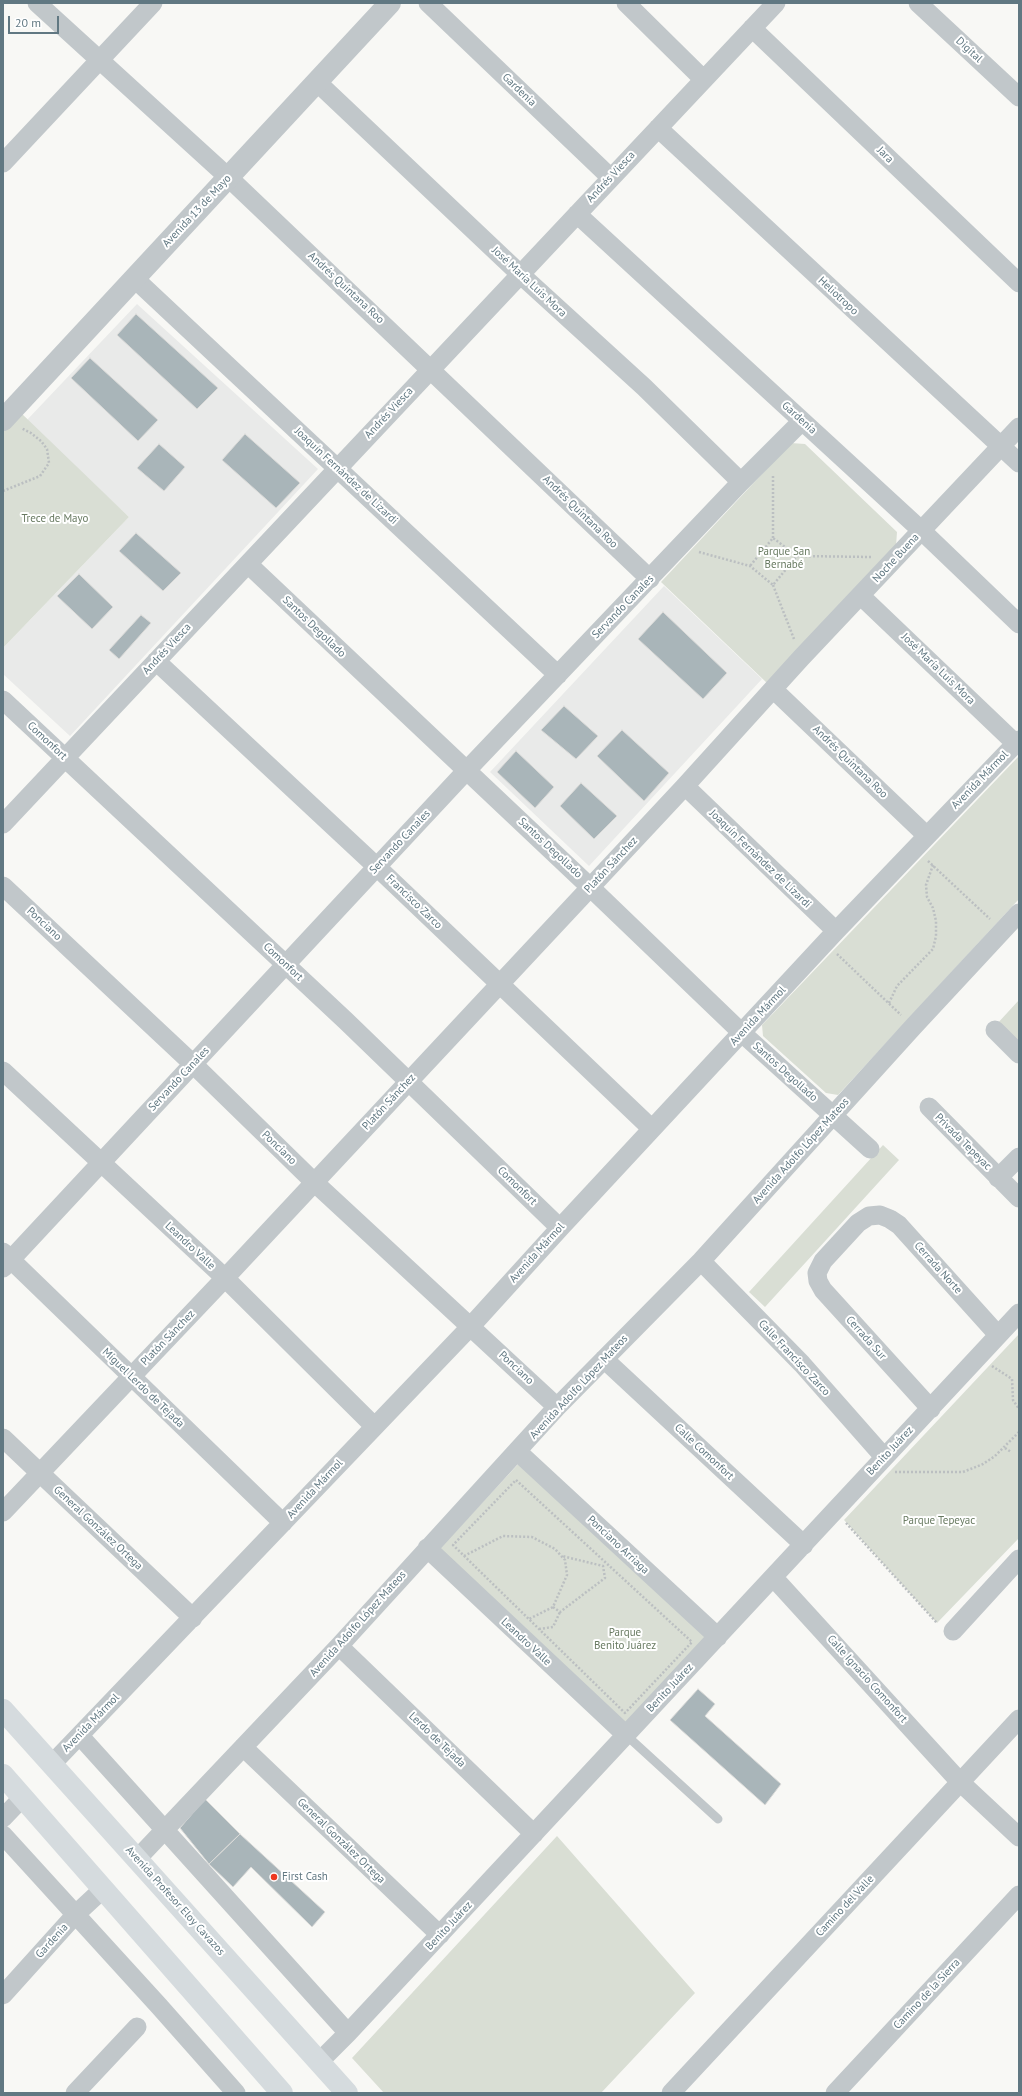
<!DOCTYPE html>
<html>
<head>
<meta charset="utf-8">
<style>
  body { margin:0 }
  #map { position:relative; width:1022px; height:2096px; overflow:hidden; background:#f8f8f5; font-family:"PT Sans",sans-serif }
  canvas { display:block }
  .frame { position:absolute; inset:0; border:4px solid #617882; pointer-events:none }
  .scale { position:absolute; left:8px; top:16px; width:51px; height:18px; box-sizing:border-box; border:2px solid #617882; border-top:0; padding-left:5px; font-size:12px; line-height:14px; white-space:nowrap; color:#617882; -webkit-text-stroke:3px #fff; paint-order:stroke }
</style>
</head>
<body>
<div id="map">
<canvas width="1022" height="2096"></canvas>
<div class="frame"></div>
<div class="scale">20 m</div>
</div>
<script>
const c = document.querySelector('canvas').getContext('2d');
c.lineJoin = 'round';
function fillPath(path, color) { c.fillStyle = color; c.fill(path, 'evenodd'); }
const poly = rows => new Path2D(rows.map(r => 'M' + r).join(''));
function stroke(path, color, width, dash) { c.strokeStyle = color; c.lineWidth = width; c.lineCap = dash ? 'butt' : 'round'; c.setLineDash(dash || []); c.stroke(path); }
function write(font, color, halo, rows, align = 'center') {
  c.font = font + ' "PT Sans",sans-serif'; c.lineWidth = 4; c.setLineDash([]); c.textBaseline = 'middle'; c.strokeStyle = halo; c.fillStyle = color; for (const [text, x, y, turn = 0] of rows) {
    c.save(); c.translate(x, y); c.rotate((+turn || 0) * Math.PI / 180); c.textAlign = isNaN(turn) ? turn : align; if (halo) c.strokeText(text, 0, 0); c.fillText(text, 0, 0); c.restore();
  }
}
const built = poly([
  [137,304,318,469,70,736,3,674,3,648,129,517,26,421],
  [664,586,762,679,589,866,490,772]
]);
const green = poly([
  [20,412,129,517,3,648,3,429],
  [791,443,805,444,897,532,896,546,767,683,661,582],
  [1019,756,1019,899,838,1095,826,1093,763,1036,762,1025],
  [1019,1000,1019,1048,996,1025],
  [883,1145,899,1160,765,1307,749,1292],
  [1019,1334,1019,1538,937,1623,844,1520],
  [522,1460,718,1637,626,1728,440,1548],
  [557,1836,695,1993,601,2093,384,2093,352,2058]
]);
const building = poly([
  [136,314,218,388,197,409,117,335,136,314],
  [90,358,158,420,138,441,71,378,90,358],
  [245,434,300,483,276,508,222,460,245,434],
  [159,444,185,467,164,491,137,468,159,444],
  [136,533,181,573,163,591,119,551,136,533],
  [79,574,113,607,92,629,57,596,79,574],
  [663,612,727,673,703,699,638,639,663,612],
  [141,615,151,623,119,659,109,650,141,615],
  [564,706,598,736,576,759,541,730,564,706],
  [622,730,669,773,644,801,597,756,622,730],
  [516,751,554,787,535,808,497,772,516,751],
  [581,783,617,816,594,839,560,806,581,783],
  [698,1689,715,1704,705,1716,781,1784,765,1805,670,1720,698,1689],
  [205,1799,240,1834,209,1864,180,1828,205,1799],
  [240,1834,325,1912,312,1927,251,1867,233,1887,209,1864,240,1834]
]);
const path = poly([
  [773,476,773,538],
  [3,491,40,476,49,463,47,449,41,441,31,433,21,428],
  [699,552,750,566,773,585,797,556,773,538,750,566],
  [797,556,872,557],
  [773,585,794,639],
  [928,861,990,919],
  [837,954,901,1015],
  [889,1003,897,986,933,949,936,936,936,921,933,908,927,897,926,885,933,865],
  [992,1366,1012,1379,1013,1400,1019,1409],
  [1005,1448,1011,1452],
  [895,1472,963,1472,983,1464,995,1456,1019,1432],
  [516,1480,692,1642,625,1713,453,1545,516,1480],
  [846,1523,937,1623],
  [464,1556,503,1536,532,1537,555,1549,565,1560,567,1575,553,1607,529,1619],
  [553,1607,560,1612,605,1578,603,1566,562,1556],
  [539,1629,553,1627,560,1612]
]);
const service = poly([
  [626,1735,718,1819]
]);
const minor = poly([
  [37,3,228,177,650,579],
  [428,3,611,178],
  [626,3,703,79],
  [918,3,1019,97],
  [752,28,1019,283],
  [317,82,520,274,644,387,741,482],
  [658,128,1019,463],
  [3,163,153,3],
  [577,214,922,531,1019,624],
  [134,278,558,675],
  [248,564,590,887,742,1033,870,1149],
  [861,596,1015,743],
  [156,661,377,867,652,1129],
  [773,689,926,835],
  [3,700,346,1021,560,1228],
  [685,786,836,931],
  [3,824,776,3],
  [3,886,193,1064,314,1182,557,1407],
  [995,1030,1019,1054],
  [3,1071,225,1278,374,1426],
  [929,1107,1019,1198],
  [998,1178,1019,1157],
  [3,1252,283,1523],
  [701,1261,802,1364,884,1457],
  [3,1268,467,770,741,482,802,421],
  [604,1359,804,1545],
  [931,1409,823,1290,818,1281,817,1273,823,1261,858,1223,869,1216,880,1215,890,1219,899,1225,998,1335],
  [3,1438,193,1618],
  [518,1452,718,1637],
  [3,1512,225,1278,685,786,801,658,1019,427],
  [427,1548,626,1735],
  [773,1577,960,1782,1019,1837],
  [953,1631,1019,1559],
  [339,1646,534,1834],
  [80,1736,348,2033],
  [243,1747,440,1935],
  [52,1764,471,1326,560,1228,836,931,1019,740],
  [3,1818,23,1797],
  [3,1835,159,2006,236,2093],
  [137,1859,339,1646,557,1407,701,1261,913,1027,1019,913],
  [3,1995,76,1914,103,1889],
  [319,2062,348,2033,1019,1313],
  [75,2093,137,2027],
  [671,2093,1019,1719],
  [835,2093,1019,1895]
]);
const tertiary = poly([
  [3,420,390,3]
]);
const secondary = poly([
  [3,1710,347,2093],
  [3,1775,282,2093]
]);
const markers = [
  [274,1877,4,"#ee3820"]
];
const streetNames = [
  ["Digital",969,50,43],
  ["Gardenia",519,90,44],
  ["Jara",885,155,44],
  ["Andrés Viesca",611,177,-47],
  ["Avenida 13 de Mayo",197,211,-47],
  ["José María Luis Mora",529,282,43],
  ["Andrés Quintana Roo",346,288,43],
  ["Heliotropo",838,296,43],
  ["Andrés Viesca",389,413,-47],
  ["Gardenia",799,418,42],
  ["Joaquín Fernández de Lizardi",346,476,43],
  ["Andrés Quintana Roo",580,512,44],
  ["Noche Buena",896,558,-47],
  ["Servando Canales",623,607,-46],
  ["Santos Degollado",314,627,44],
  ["Andrés Viesca",167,649,-47],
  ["José María Luis Mora",938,669,44],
  ["Comonfort",47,741,43],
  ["Andrés Quintana Roo",850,762,44],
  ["Avenida Mármol",980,780,-46],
  ["Servando Canales",400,842,-47],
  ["Santos Degollado",550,848,43],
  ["Joaquín Fernández de Lizardi",760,859,44],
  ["Platón Sánchez",611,865,-47],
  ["Francisco Zarco",414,902,44],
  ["Ponciano",44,924,43],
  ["Comonfort",283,962,43],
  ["Avenida Mármol",758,1016,-47],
  ["Santos Degollado",785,1072,42],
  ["Servando Canales",179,1079,-47],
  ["Platón Sánchez",389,1102,-47],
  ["Privada Tepeyac",963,1142,45],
  ["Ponciano",279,1148,44],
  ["Avenida Adolfo López Mateos",801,1151,-48],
  ["Comonfort",517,1186,44],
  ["Leandro Valle",190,1246,43],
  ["Avenida Mármol",537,1253,-48],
  ["Cerrada Norte",938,1268,48],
  ["Platón Sánchez",168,1338,-46],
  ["Cerrada Sur",866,1338,48],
  ["Calle Francisco Zarco",794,1358,47],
  ["Ponciano",516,1368,43],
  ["Avenida Adolfo López Mateos",579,1387,-47],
  ["Miguel Lerdo de Tejada",143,1388,44],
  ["Benito Juárez",890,1451,-47],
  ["Calle Comonfort",704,1452,43],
  ["Avenida Mármol",315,1489,-47],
  ["General González Ortega",98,1528,43],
  ["Ponciano Arriaga",618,1545,43],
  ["Avenida Adolfo López Mateos",358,1624,-48],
  ["Leandro Valle",526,1642,43],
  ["Calle Ignacio Comonfort",867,1679,48],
  ["Benito Juárez",670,1688,-47],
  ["Avenida Mármol",91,1723,-46],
  ["Lerdo de Tejada",437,1740,44],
  ["General González Ortega",341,1841,44],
  ["Avenida Profesor Eloy Cavazos",175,1901,48],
  ["Camino del Valle",845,1906,-47],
  ["Benito Juárez",449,1926,-47],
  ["Gardenia",52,1941,-48],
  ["Camino de la Sierra",927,1994,-47]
];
const parkNames = [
  ["Trece de Mayo",55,519],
  ["Parque San",784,552],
  ["Bernabé",784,565],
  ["Parque Tepeyac",939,1521],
  ["Parque",625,1633],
  ["Benito Juárez",625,1646]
];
const poiNames = [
  ["First Cash",282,1877]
];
fillPath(built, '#e9eae9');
fillPath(green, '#d9ded4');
fillPath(building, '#a9b5b9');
stroke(building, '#dadad8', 1);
stroke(path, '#bbbfc1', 2.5, [2, 2]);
stroke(service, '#c1c7ca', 9);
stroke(minor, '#c1c7ca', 19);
stroke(tertiary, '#c1c7ca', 22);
stroke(secondary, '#d5dbde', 22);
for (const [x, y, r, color] of markers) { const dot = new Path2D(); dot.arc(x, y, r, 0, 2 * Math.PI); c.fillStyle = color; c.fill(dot); stroke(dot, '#fff', 1.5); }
write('11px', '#617882', '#fff', streetNames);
write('11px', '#687a61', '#fff', parkNames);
write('11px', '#617882', '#fff', poiNames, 'left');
</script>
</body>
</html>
